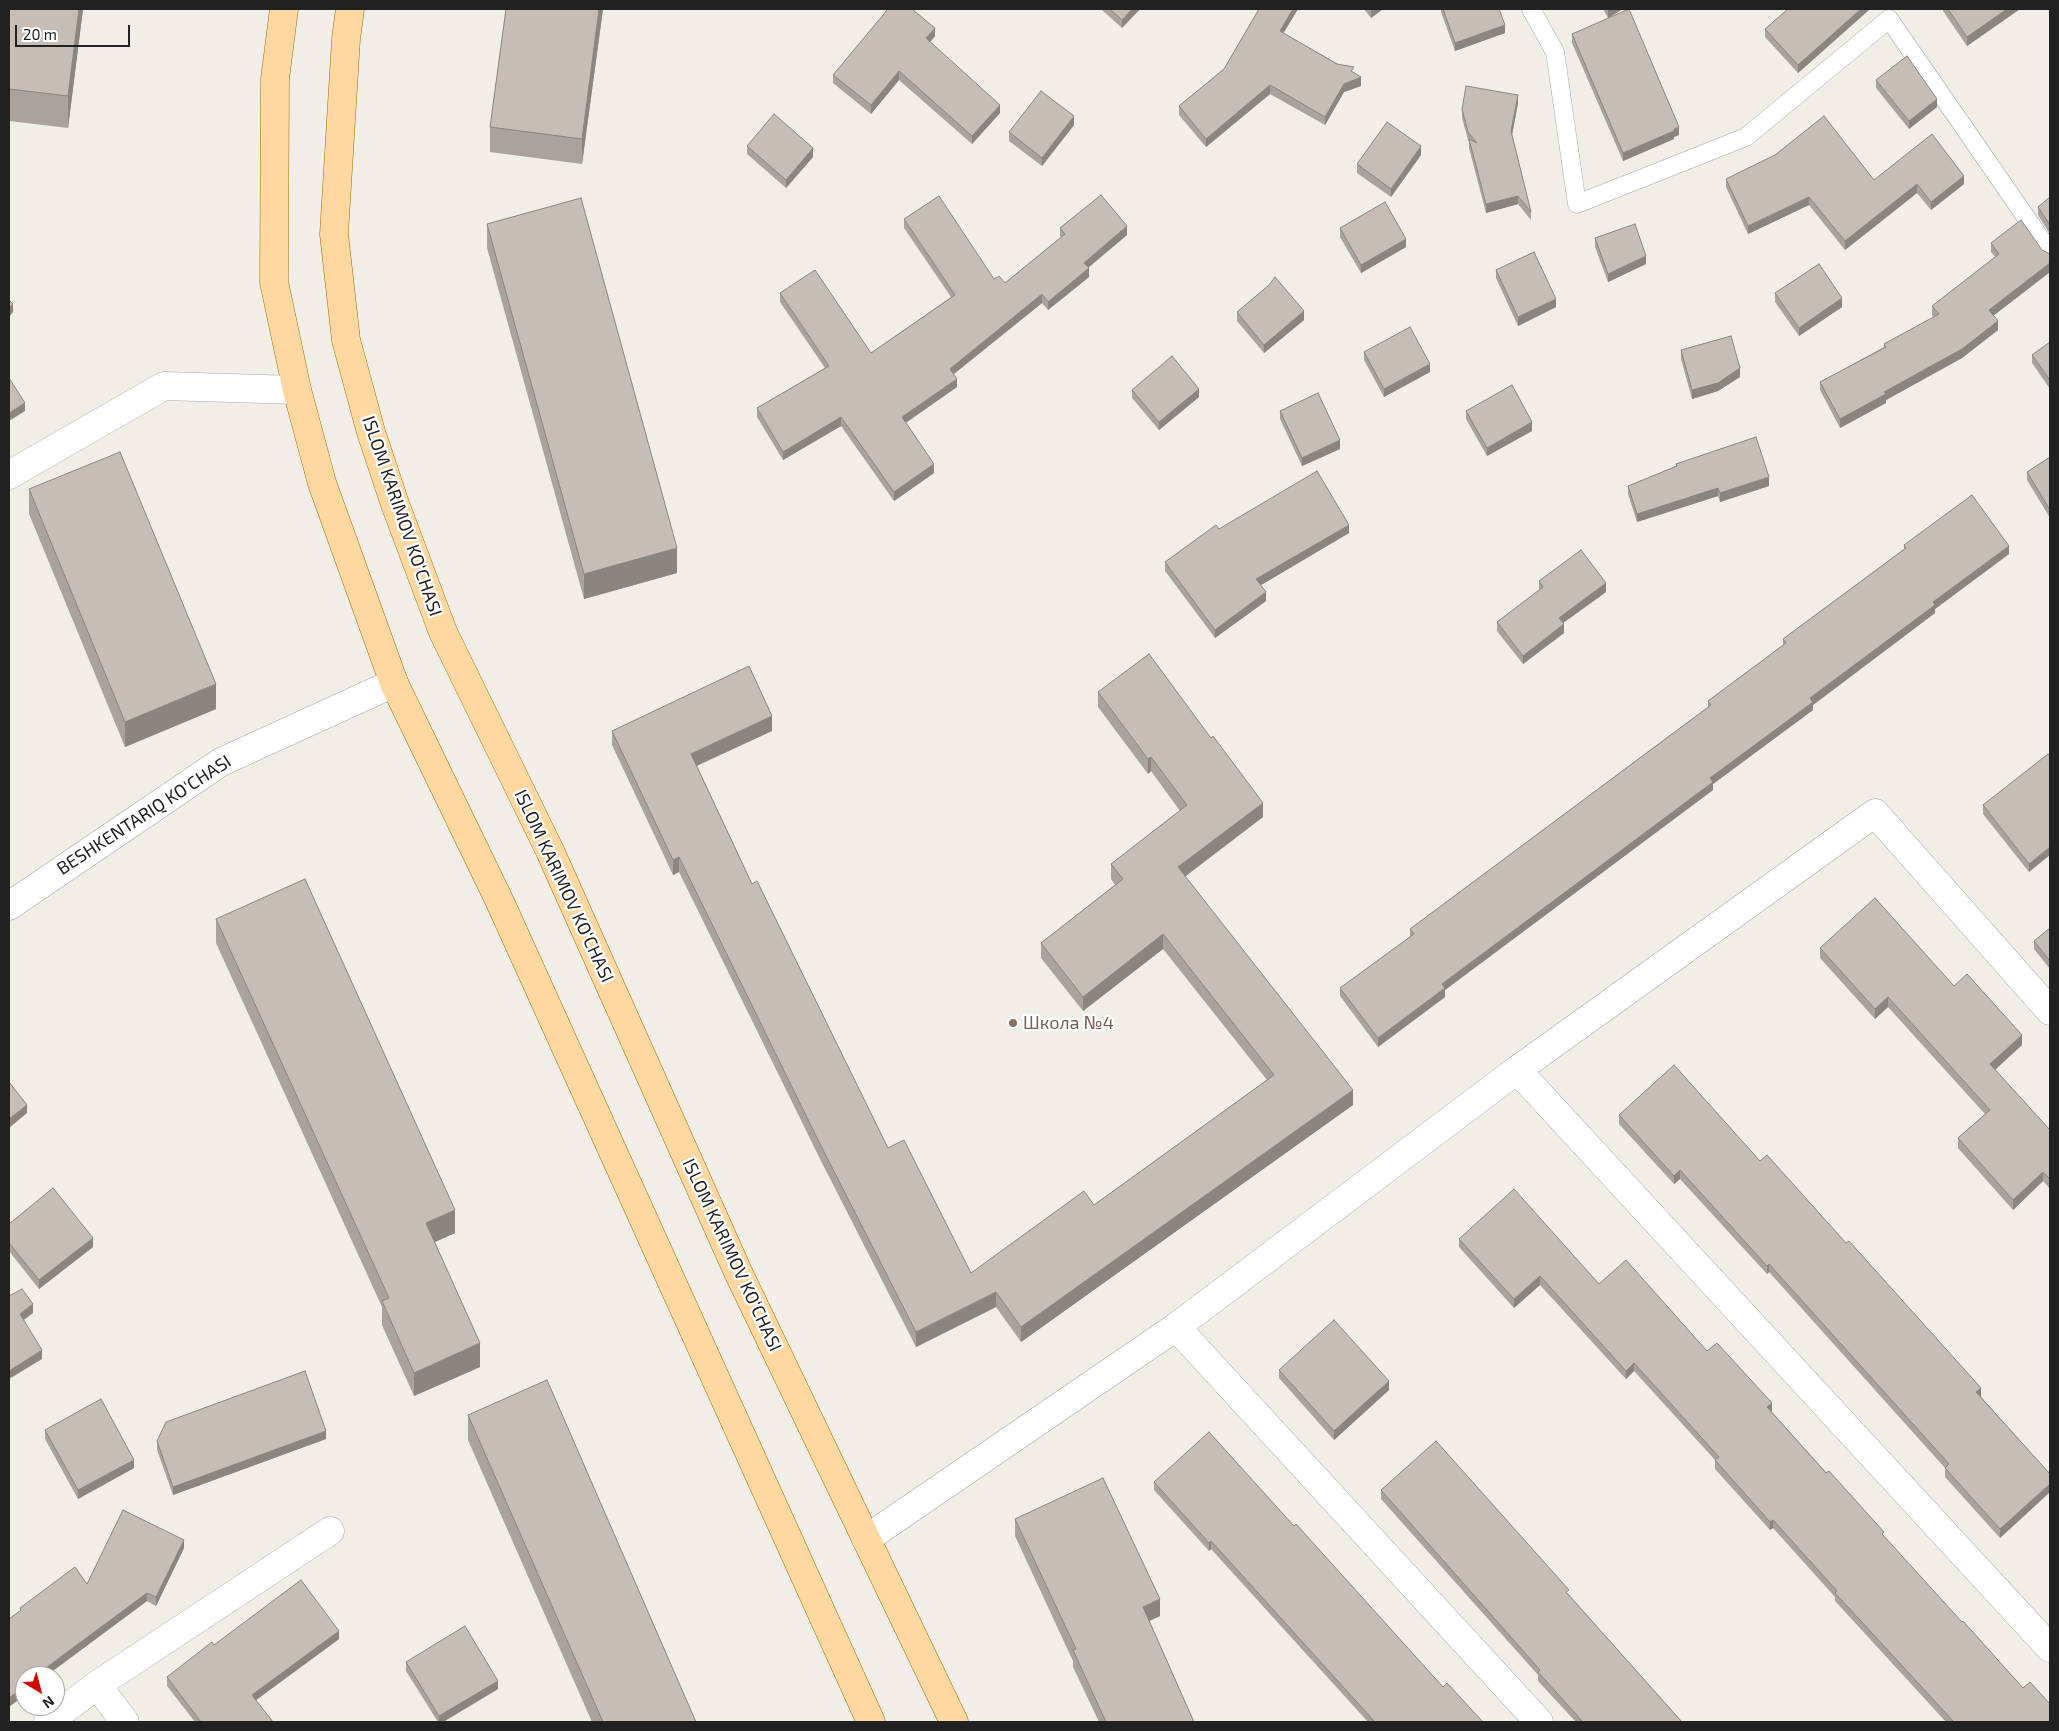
<!DOCTYPE html>
<html>
<head>
<meta charset="utf-8">
<style>
  body { margin:0 }
  #map { position:relative; width:2059px; height:1731px; overflow:hidden; background:#f1eee7; font-family:"Exo 2",sans-serif }
  canvas { display:block }
  .frame { position:absolute; inset:0; border:10px solid #212121; pointer-events:none }
  .north { position:absolute; left:15px; top:1666px; width:50px; height:50px; box-sizing:border-box; background:#fff; border:1px solid #a6a6a6; border-radius:50%; rotate:143deg; font-size:14px; font-weight:700; line-height:20px; text-align:center; color:#212121 }
  .north::after { content:''; display:block; margin:auto; width:18px; height:22px; background:#d20700; clip-path:polygon(50% 0,100% 100%,50% 72%,0 100%) }
  .scale { position:absolute; left:15px; top:25px; width:115px; height:22px; box-sizing:border-box; border:2px solid #212121; border-top:0; padding-left:6px; font-size:15px; line-height:18px; white-space:nowrap; color:#212121; -webkit-text-stroke:4px #fff; paint-order:stroke }
</style>
</head>
<body>
<div id="map">
<canvas width="2059" height="1731"></canvas>
<div class="frame"></div>
<div class="north">N</div>
<div class="scale">20 m</div>
</div>
<script>
const c = document.querySelector('canvas').getContext('2d');
c.lineJoin = 'round';
const poly = rows => new Path2D(rows.map(r => 'M' + r).join(''));
function stroke(path, color, width, dash) { c.strokeStyle = color; c.lineWidth = width; c.lineCap = dash ? 'butt' : 'round'; c.setLineDash(dash || []); c.stroke(path); }
function fillPath(path, color) { c.fillStyle = color; c.fill(path, 'evenodd'); }
function write(font, color, halo, rows, align = 'center') {
  c.font = font + ' "Exo 2",sans-serif'; c.lineWidth = 4.5; c.setLineDash([]); c.textBaseline = 'middle'; c.strokeStyle = halo; c.fillStyle = color; for (const [text, x, y, turn = 0] of rows) {
    c.save(); c.translate(x, y); c.rotate((+turn || 0) * Math.PI / 180); c.textAlign = isNaN(turn) ? turn : align; if (halo) c.strokeText(text, 0, 0); c.fillText(text, 0, 0); c.restore();
  }
}
const service = poly([
  [1531,9,1555,52,1577,204,1746,137,1889,19,2050,252]
]);
const minor = poly([
  [9,475,164,386,297,390],
  [9,906,221,762,394,683],
  [1517,1070,2050,1648],
  [1176,1327,1539,1722],
  [866,1539,1176,1327,1517,1070,1875,813,2050,1011],
  [97,1685,125,1722],
  [48,1722,97,1685,330,1531]
]);
const primary = poly([
  [284,9,275,79,274,282,297,390,322,483,394,683,500,902,871,1722],
  [350,9,346,39,334,234,346,340,371,432,395,504,443,632,550,851,738,1272,954,1722]
]);
const wall = poly([
  [9,9,83,9,68,128,9,121],
  [506,9,603,9,582,164,490,152,490,127],
  [1101,9,1140,9,1122,28],
  [1259,9,1298,9,1283,33,1354,73,1361,86,1344,92,1325,125,1270,94,1206,147,1179,115,1179,106,1224,69],
  [1364,9,1383,9,1371,18],
  [1441,9,1499,9,1505,33,1455,51,1441,12],
  [1603,9,1623,9,1608,18],
  [1788,9,1870,9,1798,73,1765,37,1765,29],
  [1943,9,2020,9,1967,46,1943,11],
  [1572,34,1679,135,1674,137,1674,139,1623,161,1572,43],
  [935,36,930,42,1000,113,972,144,899,80,871,114,833,83,833,75],
  [1876,80,1937,107,1909,129,1876,88],
  [1518,103,1512,135,1531,212,1531,220,1518,204,1486,213,1469,148,1469,143,1468,140,1462,118,1462,109],
  [1074,125,1042,166,1009,141,1009,132],
  [747,146,813,157,786,188,747,154],
  [1421,155,1391,197,1357,173,1357,164],
  [1726,179,1874,180,1964,184,1931,210,1917,193,1845,250,1809,205,1748,234,1726,187],
  [2050,197,2050,234,2038,215,2038,207],
  [904,219,994,279,1005,283,1061,237,1060,236,1060,228,1127,235,1088,268,1089,277,1048,310,1042,303,954,374,957,387,906,423,934,473,894,501,841,426,783,460,757,417,757,408,825,368,780,302,780,293,871,353,951,297,904,228],
  [487,224,677,573,584,599,487,248],
  [1340,228,1406,247,1361,273,1340,237],
  [1595,238,1646,264,1608,282,1595,247],
  [1991,243,2042,250,2050,254,2050,272,1993,316,1998,330,1962,358,1886,400,1886,403,1840,428,1820,390,1820,382,1884,347,1884,344,1934,317,1932,315,1932,306,1995,257,1991,252],
  [1496,270,1556,307,1518,326,1496,278],
  [1269,285,1304,320,1264,353,1237,321,1237,312],
  [1775,293,1842,307,1799,336,1775,302],
  [2050,342,2050,389,2032,363,2032,355],
  [1681,350,1740,377,1718,391,1692,399,1681,359],
  [1364,352,1430,372,1384,397,1364,360],
  [1132,390,1199,397,1159,430,1132,398],
  [1280,411,1340,449,1302,466,1280,419],
  [1466,411,1532,431,1487,456,1466,419],
  [2050,457,2050,518,2027,480,2027,472],
  [1676,464,1769,486,1720,502,1718,496,1637,522,1628,494,1628,486,1676,466],
  [29,489,216,709,125,747,29,514],
  [1219,529,1349,533,1261,585,1266,601,1215,638,1165,571,1165,562],
  [1904,545,2009,554,1935,609,1935,613,1813,705,1813,710,1713,784,1713,790,1445,990,1445,997,1378,1047,1340,996,1340,988,1410,937,1410,929,1708,707,1708,701,1783,645,1783,639,1904,549],
  [1539,581,1606,592,1563,623,1564,633,1523,664,1497,631,1497,622,1539,591],
  [1098,692,1263,817,1185,876,1353,1105,1021,1342,996,1307,916,1347,820,1159,679,872,673,875,612,745,612,731,772,731,697,766,752,884,888,1148,971,1273,1094,1205,1267,1080,1163,949,1083,1011,1041,958,1041,943,1115,885,1111,879,1111,864,1180,811,1151,771,1148,774,1098,707],
  [2050,757,2029,872,1983,814,1983,805],
  [216,919,455,1233,435,1242,480,1367,414,1396,382,1325,382,1307,216,943],
  [2050,928,2050,969,2034,949,2034,941],
  [1820,948,1954,986,2022,1045,1995,1070,2050,1130,2050,1189,2043,1181,2013,1210,1958,1148,1958,1138,1985,1114,1888,1007,1875,1019,1820,958],
  [1619,1115,1760,1161,1981,1397,2050,1474,2050,1492,2000,1538,1945,1477,1945,1468,1769,1272,1767,1274,1680,1179,1674,1184,1619,1124],
  [9,1224,93,1247,39,1289,9,1251],
  [1459,1239,1599,1284,1707,1351,1772,1412,2050,1722,1946,1722,1835,1601,1835,1597,1773,1528,1770,1530,1715,1469,1715,1460,1634,1371,1626,1379,1540,1285,1514,1308,1459,1247],
  [1279,1370,1389,1390,1334,1440,1279,1378],
  [468,1415,696,1722,592,1722,468,1440],
  [45,1430,134,1468,78,1499,45,1439],
  [326,1439,173,1495,157,1450,157,1441],
  [1154,1482,1294,1526,1443,1687,1483,1722,1368,1722,1211,1549,1209,1551,1154,1490],
  [1381,1490,1569,1595,1682,1722,1576,1722,1538,1681,1538,1675,1381,1499],
  [1015,1519,1160,1616,1149,1621,1194,1722,1099,1722,1073,1667,1073,1661,1015,1536],
  [184,1548,156,1606,147,1601,46,1676,25,1676,25,1692,21,1695,21,1698,20,1608],
  [339,1639,256,1700,273,1722,195,1722,167,1686,167,1677,214,1645],
  [406,1662,498,1689,443,1722,438,1722,406,1671]
]);
const shadedWall = poly([
  [79,9,83,9,68,128,68,96],
  [599,9,603,9,582,164,582,139],
  [1132,9,1140,9,1122,28,1122,20],
  [1293,9,1298,9,1280,39,1280,31],
  [1373,9,1383,9,1371,18,1371,10],
  [1608,9,1623,9,1608,18],
  [1861,9,1870,9,1798,73,1798,65],
  [2007,9,2020,9,1967,46,1967,37],
  [1505,25,1505,33,1455,51,1455,43],
  [935,28,935,36,926,47,926,38],
  [899,71,899,80,871,114,871,105],
  [1361,77,1361,86,1344,92,1325,125,1325,117,1344,84],
  [1270,85,1270,94,1206,147,1206,139],
  [1518,95,1518,103,1511,140,1511,131],
  [1937,99,1937,107,1909,129,1909,121],
  [1000,105,1000,113,972,144,972,136],
  [1074,116,1074,125,1042,166,1042,158],
  [1679,127,1679,135,1674,137,1674,139,1623,161,1623,153],
  [1421,146,1421,155,1391,197,1391,189],
  [813,148,813,157,786,188,786,180],
  [1964,176,1964,184,1931,210,1931,202],
  [1917,184,1917,193,1845,250,1845,241],
  [1518,196,1518,204,1486,213,1486,204],
  [1809,197,1809,205,1748,234,1748,226],
  [1127,226,1127,235,1084,271,1084,263],
  [1406,239,1406,247,1361,273,1361,265],
  [1646,256,1646,264,1608,282,1608,274],
  [2050,263,2050,272,1989,319,1989,310],
  [1089,268,1089,277,1048,310,1048,302],
  [1042,294,1042,303,950,377,950,369],
  [1842,298,1842,307,1799,336,1799,328],
  [1556,299,1556,307,1518,326,1518,317],
  [13,304,13,312,9,317,9,308],
  [1304,311,1304,320,1264,353,1264,345],
  [1998,321,1998,330,1962,358,1886,400,1886,403,1840,428,1840,419],
  [1430,364,1430,372,1384,397,1384,389],
  [1740,368,1740,377,1718,391,1692,399,1692,390],
  [957,379,957,387,902,425,902,417],
  [1199,389,1199,397,1159,430,1159,422],
  [25,403,25,411,9,421,9,413],
  [841,417,841,426,783,460,783,452],
  [1532,422,1532,431,1487,456,1487,448],
  [1340,440,1340,449,1302,466,1302,458],
  [934,464,934,473,894,501,894,492],
  [1769,477,1769,486,1720,502,1720,493],
  [1718,488,1718,496,1637,522,1637,514],
  [1349,525,1349,533,1256,588,1256,579],
  [2009,546,2009,554,1935,609,1935,613,1813,705,1813,710,1713,784,1713,790,1445,990,1445,997,1378,1047,1378,1038,1442,984,1710,778,1810,698,1933,602],
  [677,548,677,573,584,599,584,574],
  [1606,583,1606,592,1559,626,1559,618],
  [1266,592,1266,601,1215,638,1215,630],
  [1564,624,1564,633,1523,664,1523,656],
  [216,684,216,709,125,747,125,722],
  [772,716,772,731,691,768,691,754],
  [1151,757,1151,771,1148,774,1148,759],
  [1263,803,1263,817,1178,882,1178,867],
  [2050,847,2050,855,2029,872,2029,864],
  [679,857,679,872,673,875,673,860],
  [1163,934,1163,949,1083,1011,1083,997],
  [1888,997,1888,1007,1875,1019,1875,1009],
  [2022,1035,2022,1045,1990,1074,1990,1064],
  [1353,1090,1353,1105,1021,1342,1021,1327],
  [27,1105,27,1113,9,1128,9,1119],
  [1680,1170,1680,1179,1674,1184,1674,1176],
  [2043,1172,2043,1181,2013,1210,2013,1200],
  [455,1210,455,1233,426,1246,426,1223],
  [93,1238,93,1247,39,1289,39,1280],
  [1769,1264,1769,1272,1767,1274,1767,1266],
  [1540,1276,1540,1285,1514,1308,1514,1299],
  [996,1292,996,1307,916,1347,916,1332],
  [33,1304,33,1313,20,1323,20,1314],
  [480,1343,480,1367,414,1396,414,1373],
  [42,1350,42,1359,9,1379,9,1371],
  [1634,1363,1634,1371,1626,1379,1626,1371],
  [1389,1381,1389,1390,1334,1440,1334,1431],
  [1981,1388,1981,1397,1976,1401,1976,1392],
  [1772,1403,1772,1412,1767,1407],
  [326,1431,326,1439,173,1495,173,1487],
  [134,1460,134,1468,78,1499,78,1490],
  [2050,1484,2050,1492,2000,1538,2000,1529],
  [1773,1520,1773,1528,1770,1530,1770,1522],
  [184,1540,184,1548,156,1606,156,1597],
  [1211,1541,1211,1549,1209,1551,1209,1543],
  [147,1593,147,1601,46,1676,35,1676],
  [1160,1599,1160,1616,1143,1624,1143,1607],
  [339,1631,339,1639,252,1703,252,1695],
  [498,1681,498,1689,443,1722,439,1722,439,1716],
  [25,1683,25,1692,21,1695,21,1698,9,1707,9,1698,19,1688]
]);
const building = poly([
  [9,9,79,9,68,96,9,89,9,9],
  [506,9,599,9,582,139,490,127,506,9],
  [888,9,912,9,935,28,926,38,1000,105,972,136,899,71,871,105,833,75,888,9],
  [1110,9,1132,9,1122,20,1110,9],
  [1259,9,1293,9,1280,31,1337,64,1354,67,1351,71,1361,77,1344,84,1325,117,1270,85,1206,139,1179,106,1224,69,1259,9],
  [1443,9,1499,9,1505,25,1455,43,1443,9],
  [1629,9,1679,127,1674,129,1674,131,1623,153,1572,34,1629,9],
  [1788,9,1861,9,1798,65,1765,29,1788,9],
  [1948,9,2007,9,1967,37,1948,9],
  [1907,56,1937,99,1909,121,1876,80,1907,56],
  [1466,86,1518,95,1511,131,1531,212,1518,196,1486,204,1469,139,1477,143,1468,132,1462,109,1466,86],
  [1041,91,1074,116,1042,158,1009,132,1041,91],
  [774,114,813,148,786,180,747,146,774,114],
  [1824,116,1874,180,1932,134,1964,176,1931,202,1917,184,1845,241,1809,197,1748,226,1726,179,1775,155,1824,116],
  [1387,122,1421,146,1391,189,1357,164,1387,122],
  [1101,195,1127,226,1084,263,1089,268,1048,302,1042,294,950,369,957,379,902,417,934,464,894,492,841,417,783,452,757,408,829,366,780,293,815,270,871,353,955,295,904,219,939,196,994,279,999,276,1005,283,1065,234,1060,228,1101,195],
  [2050,197,2050,225,2038,207,2050,197],
  [581,198,677,548,584,574,487,224,581,198],
  [1385,202,1406,239,1361,265,1340,228,1385,202],
  [2021,220,2042,250,2050,254,2050,263,1989,310,1998,321,1962,349,1884,392,1886,394,1840,419,1820,382,1886,347,1884,344,1939,314,1932,306,1999,254,1991,243,2021,220],
  [1635,224,1646,256,1608,274,1595,238,1635,224],
  [1534,252,1556,299,1518,317,1496,270,1534,252],
  [1819,264,1842,298,1799,328,1775,293,1819,264],
  [1275,277,1304,311,1264,345,1237,312,1269,285,1275,277],
  [9,300,13,304,9,308,9,300],
  [1410,327,1430,364,1384,389,1364,352,1410,327],
  [1731,336,1740,368,1718,383,1692,390,1681,350,1731,336],
  [2050,342,2050,380,2032,355,2050,342],
  [1172,356,1199,389,1159,422,1132,390,1172,356],
  [9,378,25,403,9,413,9,378],
  [1512,385,1532,422,1487,448,1466,411,1512,385],
  [1318,393,1340,440,1302,458,1280,411,1318,393],
  [1756,437,1769,477,1720,493,1718,488,1637,514,1628,486,1677,466,1676,464,1756,437],
  [120,452,216,684,125,722,29,489,120,452],
  [2050,457,2050,510,2027,472,2050,457],
  [1317,471,1349,525,1256,579,1266,592,1215,630,1165,562,1216,525,1219,529,1317,471],
  [1972,495,2009,546,1933,602,1935,605,1810,698,1813,702,1710,778,1713,782,1442,984,1445,988,1378,1038,1340,988,1414,934,1410,929,1711,705,1708,701,1786,643,1783,639,1906,548,1904,545,1972,495],
  [1581,550,1606,583,1559,618,1564,624,1523,656,1497,622,1543,587,1539,581,1581,550],
  [1149,654,1211,738,1213,736,1263,803,1178,867,1353,1090,1021,1327,996,1292,916,1332,820,1144,679,857,673,860,612,731,749,666,772,716,691,754,752,884,757,881,888,1148,904,1140,971,1273,1084,1191,1094,1205,1274,1075,1163,934,1083,997,1041,943,1123,879,1111,864,1187,805,1151,757,1148,759,1098,692,1149,654],
  [2048,754,2050,757,2050,847,2029,864,1983,805,2048,754],
  [305,879,455,1210,426,1223,480,1343,414,1373,382,1301,389,1298,216,919,305,879],
  [1875,898,1954,986,1967,974,2022,1035,1990,1064,2050,1130,2050,1179,2043,1172,2013,1200,1958,1138,1990,1110,1888,997,1875,1009,1820,948,1875,898],
  [2050,928,2050,961,2034,941,2050,928],
  [1674,1065,1760,1161,1767,1155,1846,1243,1849,1241,1981,1388,1976,1392,2050,1474,2050,1484,2000,1529,1945,1468,1949,1464,1769,1264,1767,1266,1680,1170,1674,1176,1619,1115,1674,1065],
  [9,1082,27,1105,9,1119,9,1082],
  [53,1188,93,1238,39,1280,9,1243,9,1224,53,1188],
  [1514,1189,1599,1284,1626,1260,1707,1351,1717,1343,1772,1403,1767,1407,1826,1473,1829,1471,1884,1532,1882,1534,1962,1622,1963,1621,2023,1688,2030,1682,2050,1704,2050,1722,1954,1722,1835,1593,1837,1591,1773,1520,1770,1522,1715,1460,1719,1457,1634,1363,1626,1371,1540,1276,1514,1299,1459,1239,1514,1189],
  [22,1289,33,1304,20,1314,42,1350,9,1371,9,1296,22,1289],
  [1334,1320,1389,1381,1334,1431,1279,1370,1334,1320],
  [305,1371,326,1431,173,1487,157,1441,166,1422,305,1371],
  [547,1380,696,1722,603,1722,468,1415,547,1380],
  [101,1399,134,1460,78,1490,45,1430,101,1399],
  [1209,1432,1294,1526,1296,1524,1443,1687,1447,1683,1483,1722,1375,1722,1211,1541,1209,1543,1154,1482,1209,1432],
  [1436,1441,1569,1590,1566,1592,1682,1722,1583,1722,1538,1672,1540,1670,1381,1490,1436,1441],
  [1103,1478,1160,1599,1143,1607,1194,1722,1106,1722,1073,1650,1076,1649,1015,1519,1103,1478],
  [123,1510,184,1540,156,1597,147,1593,35,1676,25,1676,25,1683,19,1688,21,1689,9,1698,9,1619,21,1610,20,1608,75,1567,87,1584,123,1510],
  [301,1580,339,1631,252,1695,273,1722,201,1722,167,1677,212,1642,214,1645,301,1580],
  [465,1626,498,1681,439,1716,406,1662,465,1626]
]);
const markers = [
  [1013,1023,5,"#8d6e63"]
];
const streetNames = [
  ["ISLOM KARIMOV KO‘CHASI",402,516,71],
  ["BESHKENTARIQ KO'CHASI",144,815,-33],
  ["ISLOM KARIMOV KO‘CHASI",564,886,65],
  ["ISLOM KARIMOV KO‘CHASI",732,1255,65]
];
const educationNames = [
  ["Школа №4",1023,1023]
];
stroke(service, '#a8a8a8', 19);
stroke(minor, '#a8a8a8', 29);
stroke(primary, '#9e6f00', 29);
stroke(service, '#fff', 18);
stroke(minor, '#fff', 28);
stroke(primary, '#fed8a0', 28);
fillPath(wall, '#aaa39d');
fillPath(shadedWall, '#8b857f');
fillPath(building, '#c6beb6');
stroke(building, '#8b857f', 1);
for (const [x, y, r, color] of markers) { const dot = new Path2D(); dot.arc(x, y, r, 0, 2 * Math.PI); c.fillStyle = color; c.fill(dot); stroke(dot, '#fff', 2); }
write('18px', '#212121', '#fff', streetNames);
write('18px', '#785e54', '#fff', educationNames, 'left');
</script>
</body>
</html>
